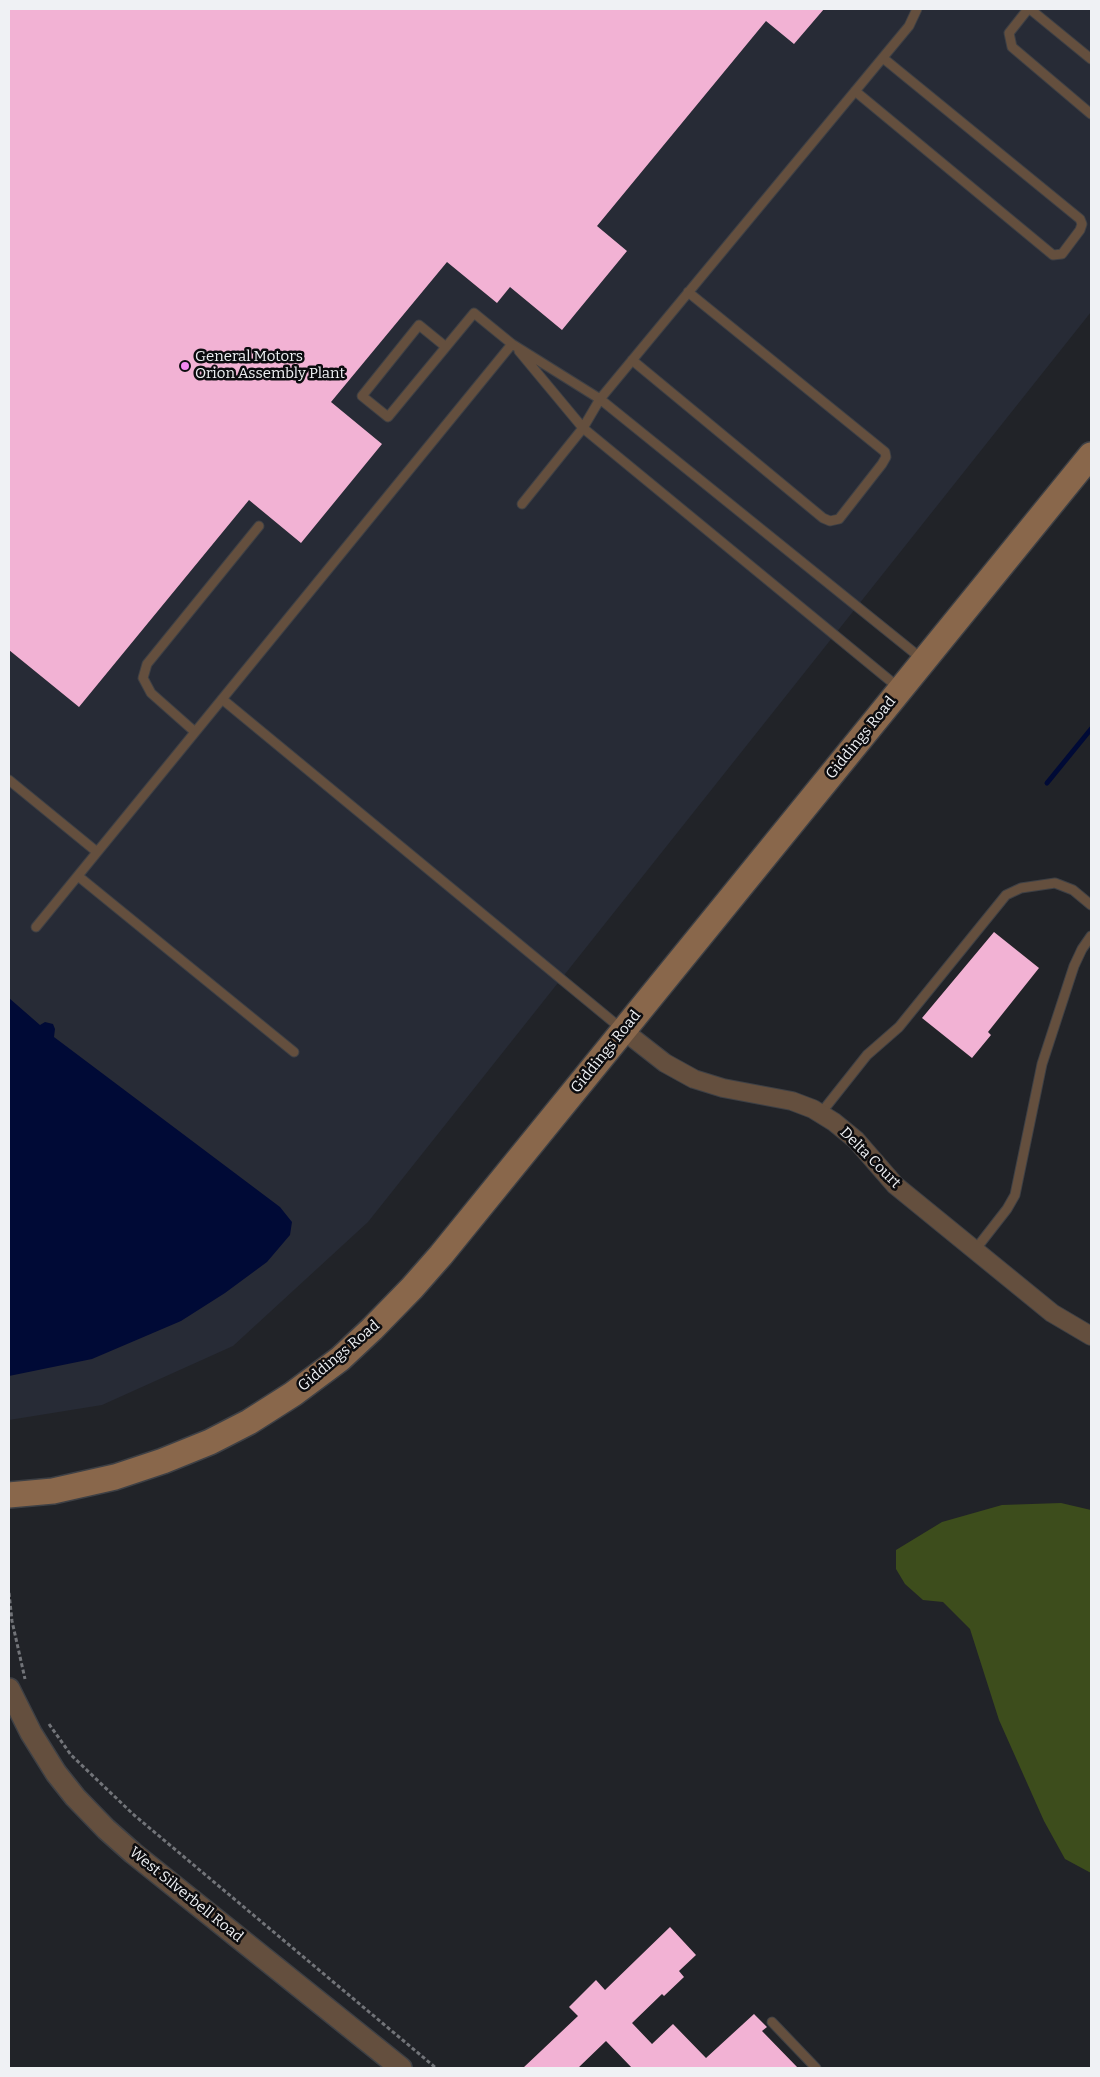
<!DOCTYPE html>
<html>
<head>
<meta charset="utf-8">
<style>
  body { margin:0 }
  #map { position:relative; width:1100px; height:2077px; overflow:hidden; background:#212328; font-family:Bitter,serif }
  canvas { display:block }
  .frame { position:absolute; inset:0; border:10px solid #eff1f4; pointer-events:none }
</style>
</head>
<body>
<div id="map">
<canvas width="1100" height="2077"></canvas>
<div class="frame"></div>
</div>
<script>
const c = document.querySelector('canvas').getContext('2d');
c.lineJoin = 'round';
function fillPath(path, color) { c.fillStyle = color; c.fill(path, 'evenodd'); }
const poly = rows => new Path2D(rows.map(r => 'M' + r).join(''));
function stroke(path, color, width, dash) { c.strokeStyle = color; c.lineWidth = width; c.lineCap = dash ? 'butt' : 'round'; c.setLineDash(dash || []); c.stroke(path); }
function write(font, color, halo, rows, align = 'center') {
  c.font = font + ' Bitter,serif'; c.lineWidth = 5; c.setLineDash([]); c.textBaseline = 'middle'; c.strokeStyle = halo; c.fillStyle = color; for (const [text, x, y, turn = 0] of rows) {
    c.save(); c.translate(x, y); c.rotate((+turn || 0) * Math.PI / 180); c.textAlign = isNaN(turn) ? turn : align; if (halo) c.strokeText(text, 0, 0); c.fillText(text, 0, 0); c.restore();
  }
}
const built = poly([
  [9,9,1091,9,1091,312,368,1222,233,1346,102,1405,9,1420]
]);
const green = poly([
  [1061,1503,1091,1510,1091,1873,1065,1859,1044,1821,999,1720,970,1629,943,1602,923,1600,905,1584,896,1569,896,1550,942,1522,1002,1505]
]);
const water = poly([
  [9,998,40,1025,45,1022,53,1024,55,1029,54,1037,280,1207,292,1222,290,1235,267,1262,225,1293,181,1321,92,1359,9,1376]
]);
const stream = poly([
  [1047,783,1091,729]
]);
const building = poly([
  [9,9,824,9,794,44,766,21,597,226,627,251,562,330,510,287,497,303,447,262,331,402,382,444,301,543,249,500,79,707,9,650],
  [994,932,1039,968,988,1032,991,1035,972,1058,922,1018],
  [670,1927,696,1955,679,1971,684,1977,664,1996,662,1994,632,2023,652,2044,673,2024,706,2058,754,2014,767,2027,762,2031,798,2068,632,2068,606,2041,578,2068,523,2068,578,2016,569,2007,596,1980,605,1990]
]);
const path = poly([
  [9,1593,12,1621,25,1679],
  [49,1724,71,1755,134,1815,436,2068]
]);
const service = poly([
  [1028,9,1009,33,1012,47,1091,114],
  [1030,9,1091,59],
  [855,91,1053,255,1062,254,1080,230,1082,224,1080,219,883,58],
  [446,347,419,325,362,396,388,417,474,313,512,344,600,399,922,659],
  [519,351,583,428,899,688],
  [632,360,823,518,830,521,839,519,882,464,886,457,885,452,688,292],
  [522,504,583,428,600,399,909,26,917,9],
  [222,699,623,1030],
  [195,732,151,693,143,678,147,664,259,526],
  [9,780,97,852],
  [78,876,294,1052],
  [36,927,512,344],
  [821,1113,867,1055,899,1027,1006,895,1021,888,1055,883,1073,890,1091,905],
  [975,1250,1007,1209,1015,1195,1042,1064,1074,966,1082,949,1091,936],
  [772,2022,816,2068]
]);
const minor = poly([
  [624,1031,665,1063,694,1079,723,1088,792,1101,813,1109,834,1122,856,1140,895,1185,1052,1313,1091,1336]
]);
const tertiary = poly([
  [9,1689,31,1733,56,1773,75,1797,106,1829,133,1853,401,2068]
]);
const secondary = poly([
  [9,1495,53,1491,115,1477,163,1461,210,1442,249,1422,293,1394,340,1359,372,1329,412,1288,441,1255,1091,455]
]);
const markers = [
  [185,366,5,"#f38af1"]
];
const poiNames = [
  ["General Motors",195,357],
  ["Orion Assembly Plant",195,374]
];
const streetNames = [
  ["Giddings Road",861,738,-51],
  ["Giddings Road",606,1052,-51],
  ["Delta Court",870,1158,45],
  ["Giddings Road",339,1356,-40],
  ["West Silverbell Road",186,1895,39]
];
fillPath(built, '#272b36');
fillPath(green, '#3d4d1c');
fillPath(water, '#000a36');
stroke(stream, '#000a36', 5);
fillPath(building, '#f2b2d4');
stroke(service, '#3e4045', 11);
stroke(minor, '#3e4045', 20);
stroke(tertiary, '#3e4045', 24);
stroke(secondary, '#3e4045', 28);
stroke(path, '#727479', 3, [4, 2.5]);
stroke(service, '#644f3e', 9);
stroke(minor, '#644f3e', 18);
stroke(tertiary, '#644f3e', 21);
stroke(secondary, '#89674b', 25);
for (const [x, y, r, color] of markers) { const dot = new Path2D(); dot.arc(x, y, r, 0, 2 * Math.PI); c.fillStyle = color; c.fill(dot); stroke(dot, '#0c0c0f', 2); }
write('15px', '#eff1f4', '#0c0c0f', poiNames, 'left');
write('15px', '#eff1f4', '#0c0c0f', streetNames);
</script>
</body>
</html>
